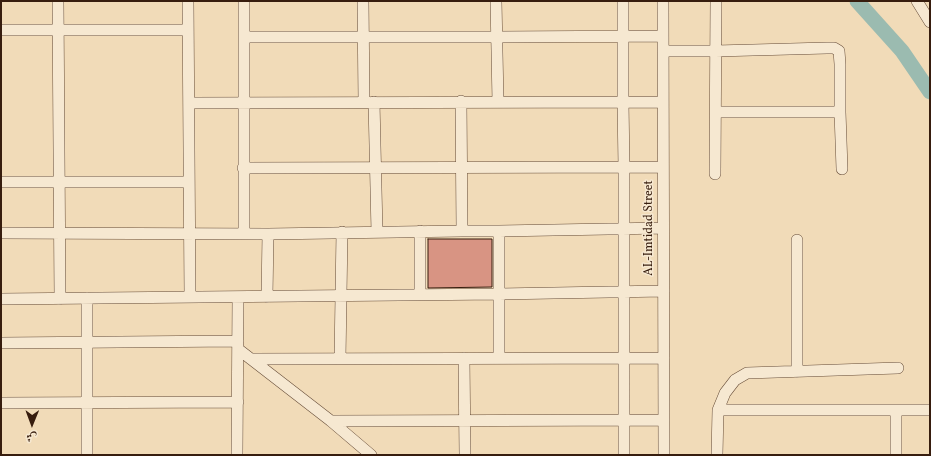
<!DOCTYPE html>
<html>
<head>
<meta charset="utf-8">
<style>
  body { margin:0 }
  #map { position:relative; width:931px; height:456px; overflow:hidden; background:#f1dbb8; font-family:Vollkorn,Amiri,serif }
  canvas { display:block }
  .frame { position:absolute; inset:0; border:2px solid #371d0e; pointer-events:none }
  .north { position:absolute; left:12px; top:404px; width:40px; height:40px; -webkit-text-stroke:3px #f6e8d1; paint-order:stroke; rotate:181deg; font-size:11px; font-weight:700; line-height:16px; text-align:center; color:#371d0e }
  .north::after { content:''; display:block; margin:auto; width:14px; height:18px; background:#371d0e; clip-path:polygon(50% 0,100% 100%,50% 72%,0 100%) }
</style>
</head>
<body>
<div id="map">
<canvas width="931" height="456"></canvas>
<div class="frame"></div>
<div class="north">ش</div>
</div>
<script>
const c = document.querySelector('canvas').getContext('2d');
c.lineJoin = 'round';
const poly = rows => new Path2D(rows.map(r => 'M' + r).join(''));
function stroke(path, color, width, dash) { c.strokeStyle = color; c.lineWidth = width; c.lineCap = dash ? 'butt' : 'round'; c.setLineDash(dash || []); c.stroke(path); }
function fillPath(path, color) { c.fillStyle = color; c.fill(path, 'evenodd'); }
function write(font, color, halo, rows, align = 'center') {
  c.font = font + ' Vollkorn,serif'; c.lineWidth = 3; c.setLineDash([]); c.textBaseline = 'middle'; c.strokeStyle = halo; c.fillStyle = color; for (const [text, x, y, turn = 0] of rows) {
    c.save(); c.translate(x, y); c.rotate((+turn || 0) * Math.PI / 180); c.textAlign = isNaN(turn) ? turn : align; if (halo) c.strokeText(text, 0, 0); c.fillText(text, 0, 0); c.restore();
  }
}
const river = poly([
  [857,1,902,51,930,92]
]);
const building = poly([
  [428,239,492,239,492,287,428,288,428,239]
]);
const minor = poly([
  [58,1,60,299],
  [188,1,190,297],
  [363,1,364,102],
  [496,1,498,102],
  [623,1,623,102,624,167,624,455],
  [663,1,664,455],
  [917,1,930,22],
  [1,30,188,30],
  [244,37,497,37,663,36],
  [663,51,716,51,827,48,834,48,839,51,840,64,840,112,842,169],
  [461,101,462,231],
  [374,102,377,232],
  [189,103,663,102],
  [716,112,840,112],
  [243,168,663,167],
  [715,174,716,1],
  [1,182,189,182],
  [1,233,268,234,462,231,499,231,663,228],
  [244,234,244,1],
  [420,295,420,231],
  [267,297,268,234],
  [87,298,87,455],
  [1,299,499,294,664,291],
  [1,343,238,341],
  [238,349,331,421,371,455],
  [464,358,465,455],
  [499,358,499,231],
  [251,359,664,358],
  [340,359,342,232],
  [797,372,797,240],
  [1,403,238,402],
  [718,410,930,410],
  [896,410,896,455],
  [331,421,664,420],
  [237,455,238,297],
  [717,455,718,410,725,393,735,380,747,373,898,368]
]);
const streetNames = [
  ["AL-Imtidad Street",650,228,-90]
];
stroke(river, '#9bbbb0', 15);
fillPath(building, '#d89483');
stroke(building, '#371d0e', 1);
stroke(minor, '#664c38', 12);
stroke(minor, '#f6e8d1', 11);
write('12px', '#371d0e', '#f6e8d1', streetNames);
</script>
</body>
</html>
